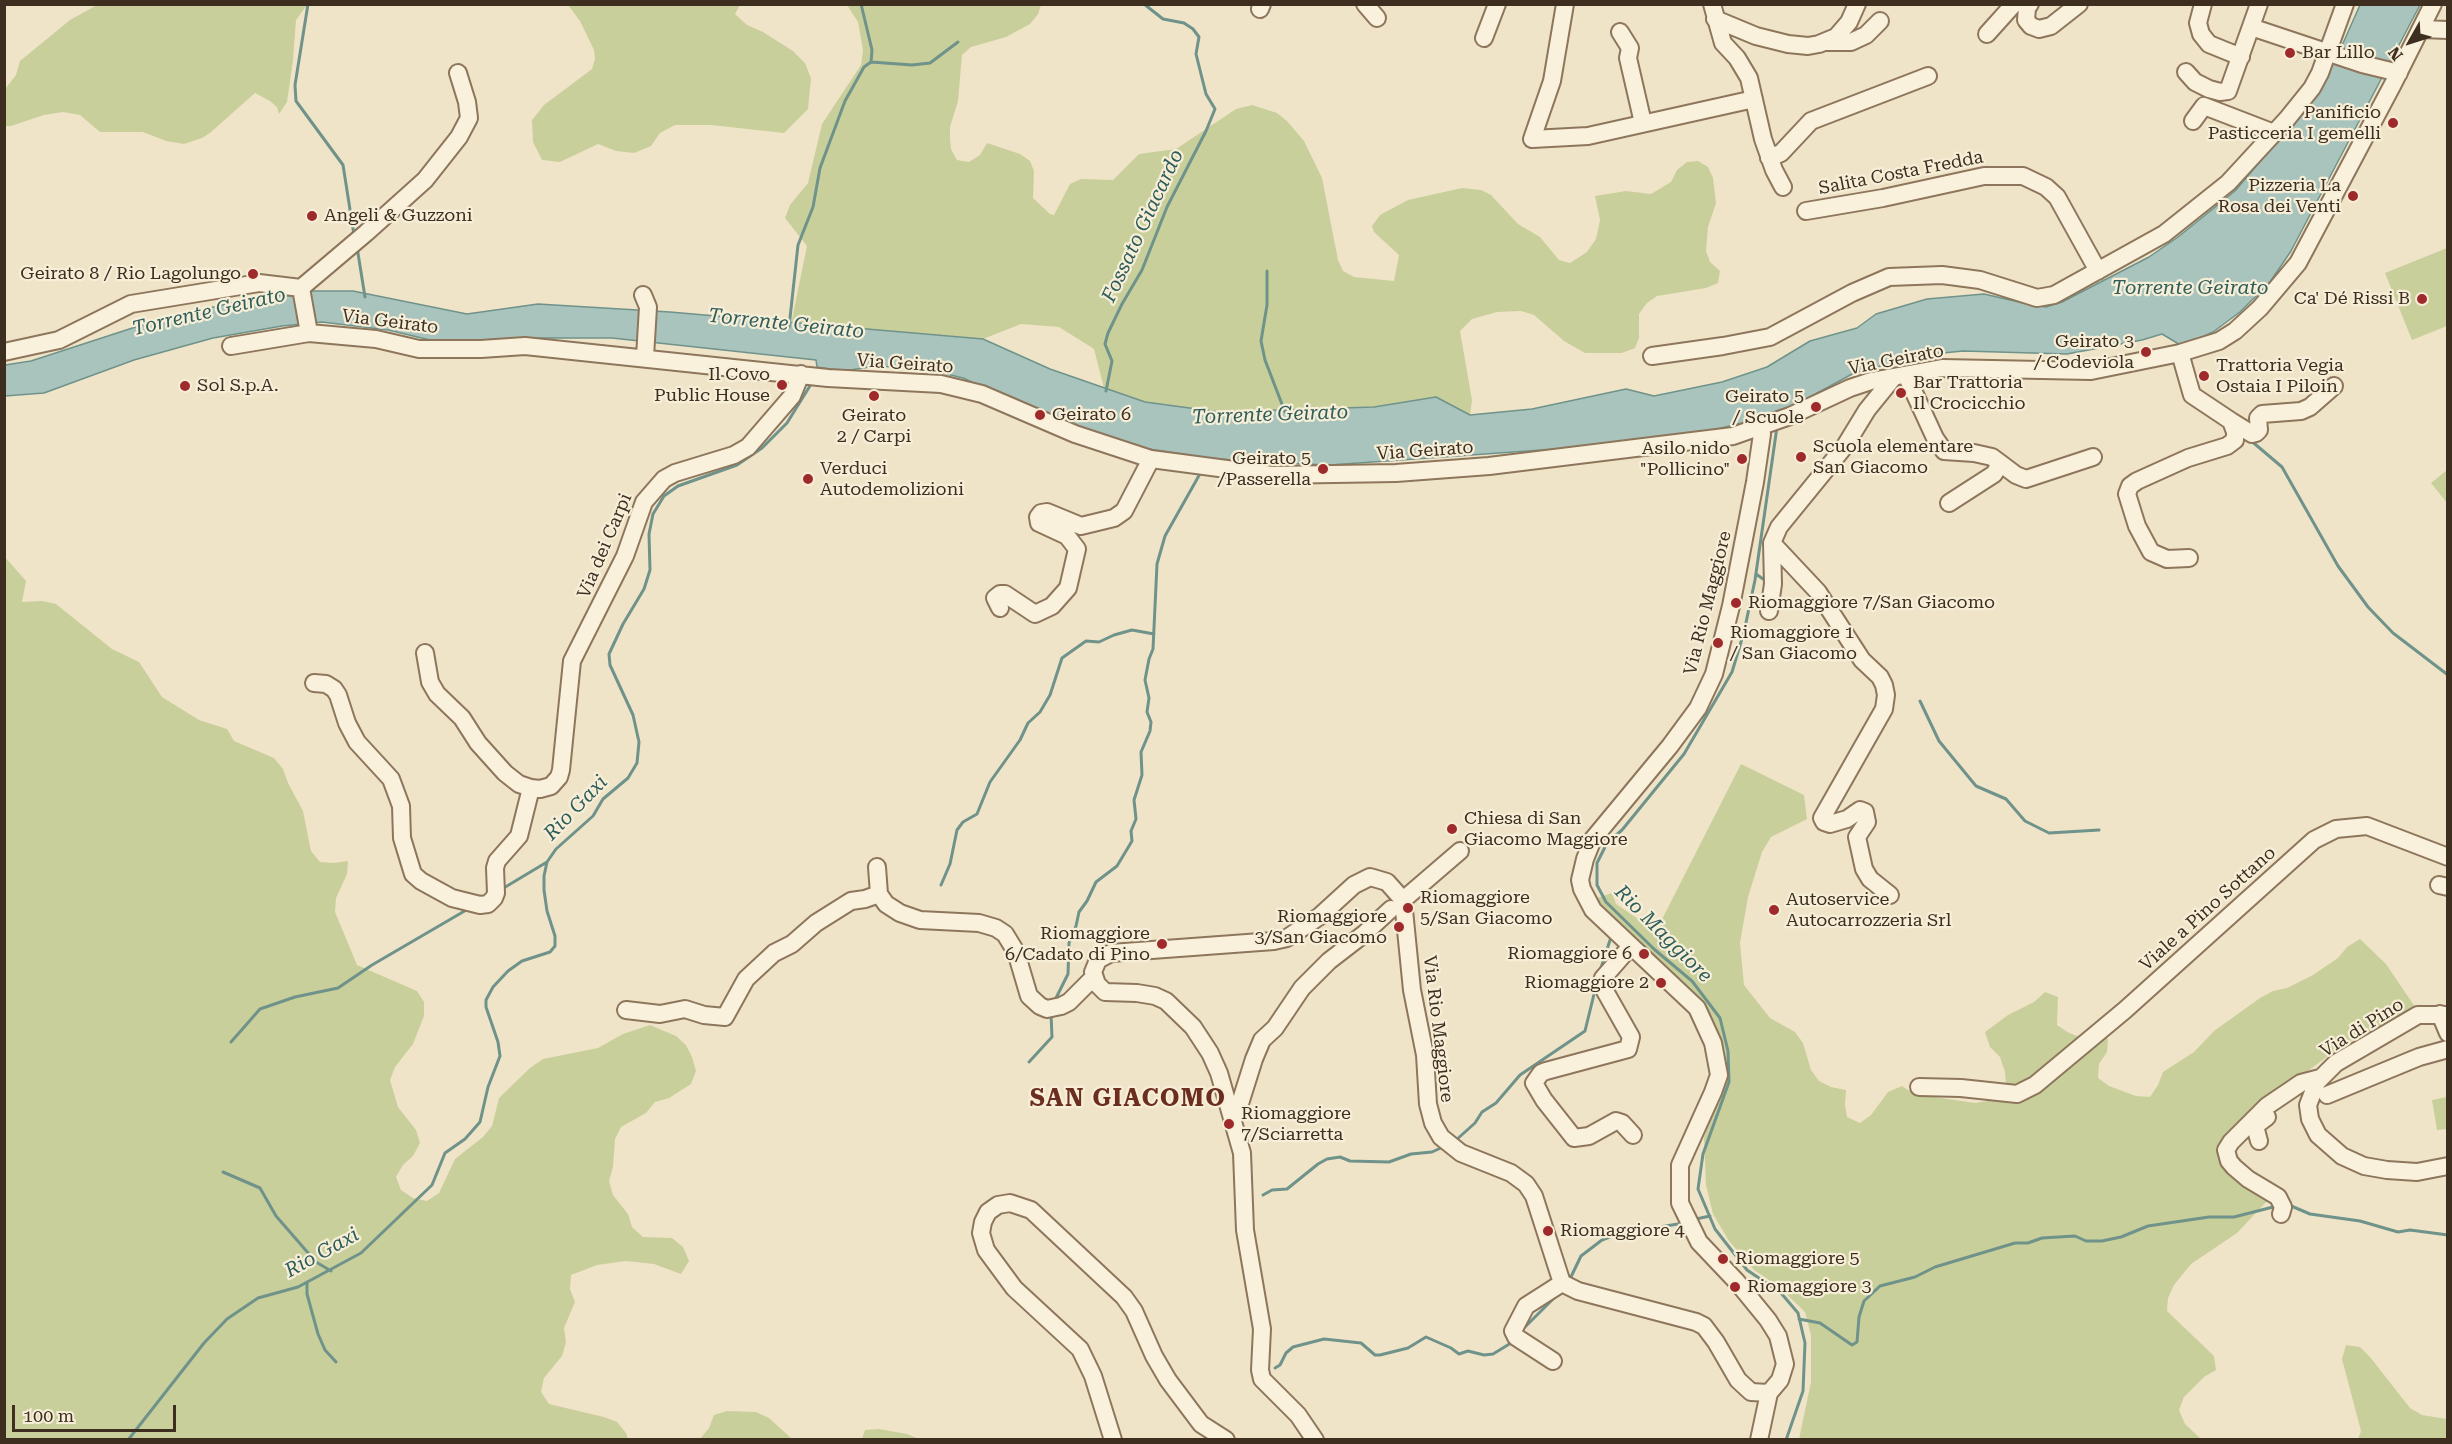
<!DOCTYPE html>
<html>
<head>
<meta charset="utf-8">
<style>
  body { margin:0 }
  #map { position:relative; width:2452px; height:1444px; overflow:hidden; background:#f0e4c8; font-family:"Roboto Serif",serif }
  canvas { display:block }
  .frame { position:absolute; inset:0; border:6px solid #3d2e20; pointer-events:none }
  .north { position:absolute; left:2380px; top:12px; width:60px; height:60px; -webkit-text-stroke:4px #f7eed8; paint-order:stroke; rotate:231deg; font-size:16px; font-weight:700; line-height:24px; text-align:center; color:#3d2e20 }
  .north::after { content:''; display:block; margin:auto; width:21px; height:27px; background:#3d2e20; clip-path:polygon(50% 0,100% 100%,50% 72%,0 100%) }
  .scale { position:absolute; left:12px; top:1405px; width:164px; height:27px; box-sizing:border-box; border:3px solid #3d2e20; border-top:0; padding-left:8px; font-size:18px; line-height:21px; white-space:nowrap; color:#3d2e20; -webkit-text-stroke:4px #f7eed8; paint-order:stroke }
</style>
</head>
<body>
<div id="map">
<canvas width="2452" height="1444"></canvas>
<div class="frame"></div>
<div class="north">N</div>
<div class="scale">100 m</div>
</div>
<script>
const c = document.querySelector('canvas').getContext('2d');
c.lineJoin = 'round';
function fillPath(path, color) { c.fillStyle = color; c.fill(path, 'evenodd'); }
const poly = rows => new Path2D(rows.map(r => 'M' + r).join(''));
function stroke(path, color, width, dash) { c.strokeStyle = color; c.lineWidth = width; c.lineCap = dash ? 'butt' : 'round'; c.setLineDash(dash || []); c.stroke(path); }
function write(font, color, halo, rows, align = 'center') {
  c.font = font + ' "Roboto Serif",serif'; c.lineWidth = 4.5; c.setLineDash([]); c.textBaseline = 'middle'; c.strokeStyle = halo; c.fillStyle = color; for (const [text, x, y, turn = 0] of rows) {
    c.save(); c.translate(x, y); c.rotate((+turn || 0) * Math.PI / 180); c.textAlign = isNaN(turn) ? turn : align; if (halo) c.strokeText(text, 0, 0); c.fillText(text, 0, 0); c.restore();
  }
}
const green = poly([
  [97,5,307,5,296,20,293,60,287,102,279,114,277,107,270,101,255,93,210,133,202,138,184,144,166,141,143,132,100,132,80,115,63,112,44,115,11,126,5,126,5,89,16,75,20,61,70,20],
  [568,5,740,5,735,14,747,25,763,32,793,51,805,63,811,78,808,109,784,133,711,125,675,125,660,133,651,146,634,153,616,151,598,144,560,162,542,160,533,142,532,120,544,105,592,69,595,59,594,50,580,21],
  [847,5,1041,5,1038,14,1030,24,1006,37,971,47,962,55,958,101,950,127,950,138,951,149,957,160,969,162,980,155,987,143,1020,154,1030,161,1034,171,1033,198,1050,214,1054,215,1070,184,1081,179,1113,180,1139,154,1176,149,1236,109,1252,105,1277,113,1287,121,1304,141,1322,178,1338,260,1343,271,1354,277,1394,281,1399,255,1374,232,1372,226,1380,215,1408,200,1462,188,1481,190,1491,195,1518,224,1540,237,1559,260,1570,263,1587,252,1596,239,1600,220,1595,196,1626,191,1651,194,1671,182,1677,170,1687,162,1698,161,1708,167,1713,178,1716,203,1708,227,1706,251,1710,262,1720,271,1718,283,1706,288,1657,296,1647,303,1639,314,1639,338,1635,348,1622,353,1585,353,1564,341,1534,315,1521,311,1497,312,1472,319,1460,331,1472,400,1470,415,1436,397,1374,407,1219,412,1145,402,1104,388,1094,349,1059,327,1021,324,983,339,791,324,807,246,785,218,790,205,808,183,822,124,861,65,863,50,858,22],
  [2447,248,2447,326,2412,340,2385,273],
  [2447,470,2447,503,2431,483],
  [4,556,26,581,22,602,42,601,56,604,112,649,139,662,162,697,199,720,227,729,234,741,274,758,283,769,288,783,303,811,311,851,320,862,334,863,348,861,347,874,336,898,335,912,357,965,417,991,424,1002,424,1016,413,1044,395,1067,390,1080,398,1107,416,1130,420,1143,413,1156,403,1165,396,1177,401,1190,413,1198,427,1201,439,1193,455,1159,483,1137,492,1126,499,1098,530,1068,543,1059,598,1048,623,1034,650,1025,676,1036,686,1045,692,1057,696,1071,691,1084,669,1098,655,1102,646,1113,621,1127,615,1139,613,1167,609,1181,613,1195,628,1214,632,1227,643,1237,672,1238,683,1247,689,1261,681,1274,654,1264,626,1261,597,1265,571,1275,570,1289,575,1302,564,1328,566,1342,562,1356,544,1378,541,1392,549,1404,604,1417,617,1422,626,1433,628,1439,5,1439],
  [1741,764,1804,795,1807,819,1771,837,1762,852,1748,897,1740,943,1744,985,1770,1018,1795,1032,1803,1043,1811,1070,1819,1081,1831,1087,1846,1090,1845,1104,1847,1117,1860,1123,1871,1115,1888,1092,1902,1086,1914,1094,1975,1103,1999,1099,2006,1086,2005,1072,2000,1057,1990,1047,1985,1032,2008,1015,2034,1002,2045,992,2058,997,2057,1025,2069,1033,2083,1038,2104,1036,2108,1039,2107,1052,2099,1064,2098,1078,2109,1086,2136,1096,2150,1097,2158,1085,2163,1072,2194,1052,2214,1031,2260,998,2273,991,2287,988,2313,975,2338,958,2347,947,2360,939,2386,964,2415,1007,2341,1046,2226,1133,2220,1145,2268,1200,2237,1233,2191,1264,2174,1285,2168,1298,2167,1311,2214,1356,2216,1370,2204,1377,2184,1397,2179,1410,2185,1424,2201,1439,1799,1439,1811,1382,1811,1335,1805,1312,1778,1286,1754,1270,1729,1241,1713,1214,1706,1185,1704,1138,1724,1078,1724,1051,1711,1020,1604,911,1594,899,1612,893,1616,904,1656,931],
  [2447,1097,2447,1129,2437,1130,2432,1100],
  [2346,1345,2360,1347,2370,1357,2410,1408,2422,1415,2447,1419,2447,1439,2358,1439,2361,1431,2342,1359],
  [727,1411,756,1412,769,1418,792,1439,700,1439,709,1428,714,1415],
  [879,1429,907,1434,919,1439,862,1439,865,1430]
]);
const water = poly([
  [2360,5,2420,5,2291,251,2270,282,2240,312,2213,332,2182,346,2162,334,2142,340,2067,354,1963,351,1923,355,1854,373,1797,404,1742,423,1713,430,1570,448,1330,465,1254,462,1209,458,1142,448,1040,413,963,378,926,369,877,366,843,371,817,367,816,360,612,338,512,338,483,344,430,340,388,330,322,322,282,326,213,338,134,360,44,393,5,396,5,365,31,361,157,320,240,301,313,291,353,291,467,314,538,304,670,312,983,339,1050,369,1145,402,1219,412,1374,407,1436,397,1470,415,1532,409,1626,389,1654,396,1722,382,1767,367,1810,341,1857,328,1876,314,1927,299,1984,294,2032,305,2046,307,2062,302,2149,257,2178,237,2235,191,2274,145,2312,99,2336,59,2360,5]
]);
const stream = poly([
  [308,4,295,85,296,101,343,165,354,235],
  [861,4,872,50,871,62],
  [357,247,365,297],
  [1267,271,1267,305,1261,341,1265,360,1285,412],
  [789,327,798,245,813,207,820,168,845,101,864,67,871,62,912,65,930,63,958,42],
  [1106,391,1112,361,1105,344,1108,333,1122,304,1142,270,1167,207,1206,131,1215,109,1206,94,1196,54,1199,37,1193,29,1184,23,1163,19,1144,4],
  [1777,427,1755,580,1744,632,1732,672,1684,754,1622,830,1607,843,1597,863,1597,885,1606,902,1655,950,1692,981,1720,1018,1728,1051,1729,1082,1703,1154,1698,1189,1715,1229,1747,1270,1781,1293,1798,1313,1805,1343,1803,1391,1786,1440],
  [2249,439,2282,467,2338,566,2368,607,2393,633,2448,675],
  [1756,574,1763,579],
  [1920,701,1939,741,1976,786,2006,799,2025,821,2049,833,2099,830],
  [941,885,950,864,957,830,963,822,977,814,990,782,1020,740,1028,723,1040,712,1050,695,1062,658,1086,641,1099,642,1114,635,1132,630,1154,634],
  [502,889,547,862],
  [1600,971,1612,934],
  [1055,1000,1068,974,1069,943,1076,926,1079,912,1087,901,1096,882,1117,866,1132,841,1131,831,1136,819,1134,800,1142,775,1141,752,1150,731,1151,722,1147,712,1149,698,1145,680,1149,659,1153,649,1157,564,1165,536,1201,472],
  [231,1042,260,1009,295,997,338,988,372,965,468,909],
  [1029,1062,1052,1037,1051,1014],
  [1455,1141,1475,1123,1482,1112,1496,1103,1520,1075,1585,1031,1596,986],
  [223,1172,260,1188,276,1216,316,1262,331,1271],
  [1263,1195,1272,1190,1287,1189,1318,1164,1327,1159,1340,1157,1350,1161,1389,1162,1411,1154,1432,1152,1445,1146],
  [2289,1205,2310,1214,2360,1221,2398,1232,2410,1230,2448,1235],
  [1696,1219,1710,1216],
  [1569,1281,1581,1256,1602,1240,1617,1234,1684,1223],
  [307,1282,307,1294,318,1334,325,1350,336,1362],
  [1799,1319,1820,1323,1852,1345,1857,1342,1859,1317,1864,1301,1880,1286,1915,1277,1935,1267,2015,1243,2028,1243,2042,1238,2075,1236,2086,1241,2102,1241,2121,1237,2148,1226,2209,1217,2234,1217,2277,1206],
  [1523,1329,1557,1295],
  [1275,1368,1280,1365,1286,1353,1293,1347,1324,1339,1361,1343,1375,1355,1380,1355,1408,1348,1426,1337,1451,1348,1459,1354,1468,1351,1484,1355,1493,1354,1511,1343,1512,1339],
  [128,1440,204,1343,227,1319,258,1298,298,1287,361,1253,432,1185,445,1153,465,1139,480,1122,488,1087,500,1056,498,1042,486,1007,486,1000,493,987,508,971,522,961,550,952,555,946,555,936,547,911,544,890,544,876,547,862,556,849,593,816,603,799,628,778,637,763,639,742,633,715,610,665,609,654,623,624,644,589,650,570,649,534,653,514,664,496,678,486,737,465,762,448,787,423,813,381]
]);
const minor = poly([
  [1365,4,1377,18],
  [1565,4,1552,81,1532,139,1588,136,1754,99],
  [1712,4,1723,43,1737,58,1749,78,1763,139,1774,170,1783,187],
  [2030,4,2027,8,2026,20,2031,26,2039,29,2051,26,2079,4],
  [2203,4,2198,23,2201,34,2209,44,2241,57],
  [1260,9,1262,4],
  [1715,19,1756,36,1788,44,1808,46,1819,44,1836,37,1849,22,1857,4],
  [2251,27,2362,64,2399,73],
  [2421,29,2448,30],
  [1620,32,1630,48,1628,58,1643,123],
  [1987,34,2014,4],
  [1484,38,1497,4],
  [1827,42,1851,42,1866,35,1880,21],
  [2186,72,2195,82,2209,89,2220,92,2228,91,2259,4],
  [2193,121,2204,106,2274,133],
  [1769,158,1781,153,1811,121,1928,76],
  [1806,211,1883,198,1984,176,2023,176,2046,187,2057,197,2098,271],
  [301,288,309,333],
  [643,295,648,307,645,357],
  [231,346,309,333,376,339,419,349,481,349,525,346,828,378,941,384,982,394,1075,434,1151,459,1272,475,1396,473,1489,466,1733,436,1790,416,1850,388,1871,381,1942,368,2091,371,2180,353,2219,341,2235,331,2260,308,2298,263,2393,84,2433,4],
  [4,352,59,340,131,304,259,283,301,288,366,233,425,180,459,137,469,118,467,102,458,73],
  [2180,353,2192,395,2231,421,2235,432,2235,440,2227,446,2188,458,2137,481,2130,486,2127,494,2137,526,2151,552,2167,559,2189,558],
  [1652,356,1723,346,1770,337,1852,293,1889,277,1942,275,1980,280,2037,298,2054,295,2164,234,2228,183,2287,119,2312,88,2320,73,2345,4],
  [1906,375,1935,438,1944,451,1974,453,1992,457,2016,475,2026,479,2093,457],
  [2231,421,2252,434,2256,433,2259,430,2258,418,2262,414,2301,411,2310,407,2334,386],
  [1949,503,1994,474,2000,464],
  [1772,543,1818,592,1862,660,1880,677,1884,685,1886,695,1884,709,1822,818,1824,822,1830,824,1847,819,1860,810,1865,812,1867,822,1857,837,1864,869,1870,879,1890,895],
  [1000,608,995,598,1000,594,1005,594,1035,614,1052,606,1068,588,1077,549,1067,536,1039,523,1038,517,1041,513,1047,512,1081,526,1114,518,1124,511,1151,459],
  [1769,611,1773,584,1772,543,1779,527,1845,446,1867,410,1893,378],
  [425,653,430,682,437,694,462,718,478,743,505,773,519,784,531,788,540,789,551,786,559,777,561,770,572,661,625,556,644,502,664,479,675,473,734,455,748,447,792,396,801,374],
  [314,683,326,684,334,689,338,695,347,723,357,742,391,779,401,806,402,838,413,874,421,881,452,898,480,905,488,904,494,898,496,893,495,868,497,861,519,836,531,788],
  [877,867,879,894,886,904,900,913,920,920,979,923,996,928,1005,934,1016,952,1029,996,1040,1006,1047,1009,1061,1006,1069,1002,1094,977],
  [2439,885,2448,887],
  [1403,900,1460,851],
  [1631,946,1603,978,1601,984,1631,1037,1628,1049,1546,1071,1541,1073,1534,1083,1544,1100,1574,1138,1589,1136,1616,1121,1622,1123,1633,1135],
  [626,1010,660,1014,685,1009,704,1015,725,1017,746,979,774,953,792,944,816,923,851,901,865,899,879,894],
  [2440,1014,2448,1033],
  [2448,1015,2418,1015,2336,1063,2317,1082,2308,1105,2310,1119,2318,1135,2342,1156,2364,1166,2387,1170,2417,1172,2448,1166],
  [1919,1087,1961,1088,2017,1094,2035,1085,2125,1010,2314,840,2336,829,2367,826,2448,857],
  [2327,1095,2419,1057,2448,1049],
  [1233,1116,1237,1113,1254,1059,1262,1040,1275,1028,1302,988,1329,961,1364,934,1391,909],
  [2259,1141,2255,1126,2267,1117],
  [2281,1214,2283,1207,2278,1197,2248,1179,2234,1167,2229,1161,2226,1150,2231,1142,2267,1106,2301,1083,2320,1078],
  [1553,1361,1516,1337,1513,1331,1526,1306,1562,1283],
  [1113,1440,1093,1376,1080,1349,1014,1288,986,1250,981,1233,983,1222,988,1212,998,1205,1010,1203,1031,1210,1124,1297,1134,1311,1154,1356,1168,1380,1201,1424,1226,1440],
  [1315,1440,1298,1415,1262,1379,1260,1370,1262,1329,1245,1230,1242,1153,1219,1073,1210,1053,1193,1027,1166,1001,1155,996,1137,993,1105,992,1097,984,1093,972,1098,960,1111,953,1274,941,1287,938,1320,916,1354,885,1370,877,1387,882,1403,900,1412,990,1425,1055,1428,1104,1433,1123,1441,1137,1461,1153,1511,1173,1526,1184,1534,1196,1562,1283,1578,1291,1696,1322,1704,1326,1716,1342,1738,1380,1751,1392,1769,1393,1780,1380,1785,1364,1778,1336,1768,1320,1737,1282,1699,1242,1680,1203,1680,1165,1713,1092,1719,1075,1713,1043,1697,1008,1593,910,1582,889,1580,880,1585,859,1593,839,1670,746,1698,708,1714,674,1731,606,1755,482,1762,434,1760,426],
  [1759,1440,1769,1393]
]);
const markers = [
  [2290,53,6,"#9e2a2b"],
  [2393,123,6,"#9e2a2b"],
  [2353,196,6,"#9e2a2b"],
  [312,216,6,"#9e2a2b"],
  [253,274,6,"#9e2a2b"],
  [2422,299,6,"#9e2a2b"],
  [2146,352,6,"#9e2a2b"],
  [2204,376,6,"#9e2a2b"],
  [782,385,6,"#9e2a2b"],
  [185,386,6,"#9e2a2b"],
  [1901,393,6,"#9e2a2b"],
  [874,396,6,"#9e2a2b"],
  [1816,407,6,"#9e2a2b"],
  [1040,415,6,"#9e2a2b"],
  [1801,457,6,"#9e2a2b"],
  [1742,459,6,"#9e2a2b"],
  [1323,469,6,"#9e2a2b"],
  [808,479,6,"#9e2a2b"],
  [1736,603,6,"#9e2a2b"],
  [1718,643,6,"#9e2a2b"],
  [1452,829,6,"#9e2a2b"],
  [1408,908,6,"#9e2a2b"],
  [1774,910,6,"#9e2a2b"],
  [1399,927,6,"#9e2a2b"],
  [1162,944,6,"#9e2a2b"],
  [1644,954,6,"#9e2a2b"],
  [1661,983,6,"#9e2a2b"],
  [1229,1124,6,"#9e2a2b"],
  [1548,1231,6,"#9e2a2b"],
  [1723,1259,6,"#9e2a2b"],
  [1735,1287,6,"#9e2a2b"]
];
const poiNames = [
  ["Bar Lillo",2302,53],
  ["Panificio",2381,113,"right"],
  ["Pasticceria I gemelli",2381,134,"right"],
  ["Pizzeria La",2341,186,"right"],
  ["Rosa dei Venti",2341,207,"right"],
  ["Angeli & Guzzoni",324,216],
  ["Geirato 8 / Rio Lagolungo",241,274,"right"],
  ["Ca' Dé Rissi B",2410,299,"right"],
  ["Geirato 3",2134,342,"right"],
  ["/ Codeviola",2134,363,"right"],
  ["Trattoria Vegia",2216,366],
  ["Ostaia I Piloin",2216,387],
  ["Il Covo",770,375,"right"],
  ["Public House",770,396,"right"],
  ["Bar Trattoria",1913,383],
  ["Il Crocicchio",1913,404],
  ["Sol S.p.A.",197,386],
  ["Geirato 5",1804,397,"right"],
  ["/ Scuole",1804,418,"right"],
  ["Geirato 6",1052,415],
  ["Geirato",874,416,"center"],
  ["2 / Carpi",874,437,"center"],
  ["Scuola elementare",1813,447],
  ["San Giacomo",1813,468],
  ["Asilo nido",1730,449,"right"],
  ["\"Pollicino\"",1730,470,"right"],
  ["Geirato 5",1311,459,"right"],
  ["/Passerella",1311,480,"right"],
  ["Verduci",820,469],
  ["Autodemolizioni",820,490],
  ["Riomaggiore 7/San Giacomo",1748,603],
  ["Riomaggiore 1",1730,633],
  ["/ San Giacomo",1730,654],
  ["Chiesa di San",1464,819],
  ["Giacomo Maggiore",1464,840],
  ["Riomaggiore",1420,898],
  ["5/San Giacomo",1420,919],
  ["Autoservice",1786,900],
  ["Autocarrozzeria Srl",1786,921],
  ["Riomaggiore",1387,917,"right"],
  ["3/San Giacomo",1387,938,"right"],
  ["Riomaggiore",1150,934,"right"],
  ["6/Cadato di Pino",1150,955,"right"],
  ["Riomaggiore 6",1632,954,"right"],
  ["Riomaggiore 2",1649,983,"right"],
  ["Riomaggiore",1241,1114],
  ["7/Sciarretta",1241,1135],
  ["Riomaggiore 4",1560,1231],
  ["Riomaggiore 5",1735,1259],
  ["Riomaggiore 3",1747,1287]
];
const streetNames = [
  ["Salita Costa Fredda",1901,173,-11],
  ["Via Geirato",390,322,7],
  ["Via Geirato",1896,360,-11],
  ["Via Geirato",905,364,4],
  ["Via Geirato",1425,451,-4],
  ["Via dei Carpi",605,546,-67],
  ["Via Rio Maggiore",1708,603,-76],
  ["Viale a Pino Sottano",2208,909,-42],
  ["Via di Pino",2362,1028,-32],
  ["Via Rio Maggiore",1438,1029,83]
];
const waterNames = [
  ["Fossato Giacardo",1143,226,-65],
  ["Torrente Geirato",2190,288],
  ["Torrente Geirato",209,312,-13],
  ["Torrente Geirato",786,324,6],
  ["Torrente Geirato",1270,415,-2],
  ["Rio Gaxi",576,808,-46],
  ["Rio Maggiore",1663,934,45],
  ["Rio Gaxi",322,1253,-29]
];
const districtNames = [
  ["SAN GIACOMO",1128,1099]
];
fillPath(green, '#c9cf9b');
fillPath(water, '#a9c4bc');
stroke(water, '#6f938a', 1.5);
stroke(stream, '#6f938a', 3);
stroke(minor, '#8d765c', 20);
stroke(minor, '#faf1dc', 16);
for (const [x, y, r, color] of markers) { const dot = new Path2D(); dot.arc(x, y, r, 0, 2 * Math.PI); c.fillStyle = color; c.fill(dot); stroke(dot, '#f7eed8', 2); }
write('18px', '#3d2e20', '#f7eed8', poiNames, 'left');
write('18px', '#3d2e20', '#f7eed8', streetNames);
write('italic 20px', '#2f5d5a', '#f7eed8', waterNames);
c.letterSpacing = '1.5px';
write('bold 24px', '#6b2e1e', '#f7eed8', districtNames);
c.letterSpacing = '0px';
</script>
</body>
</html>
